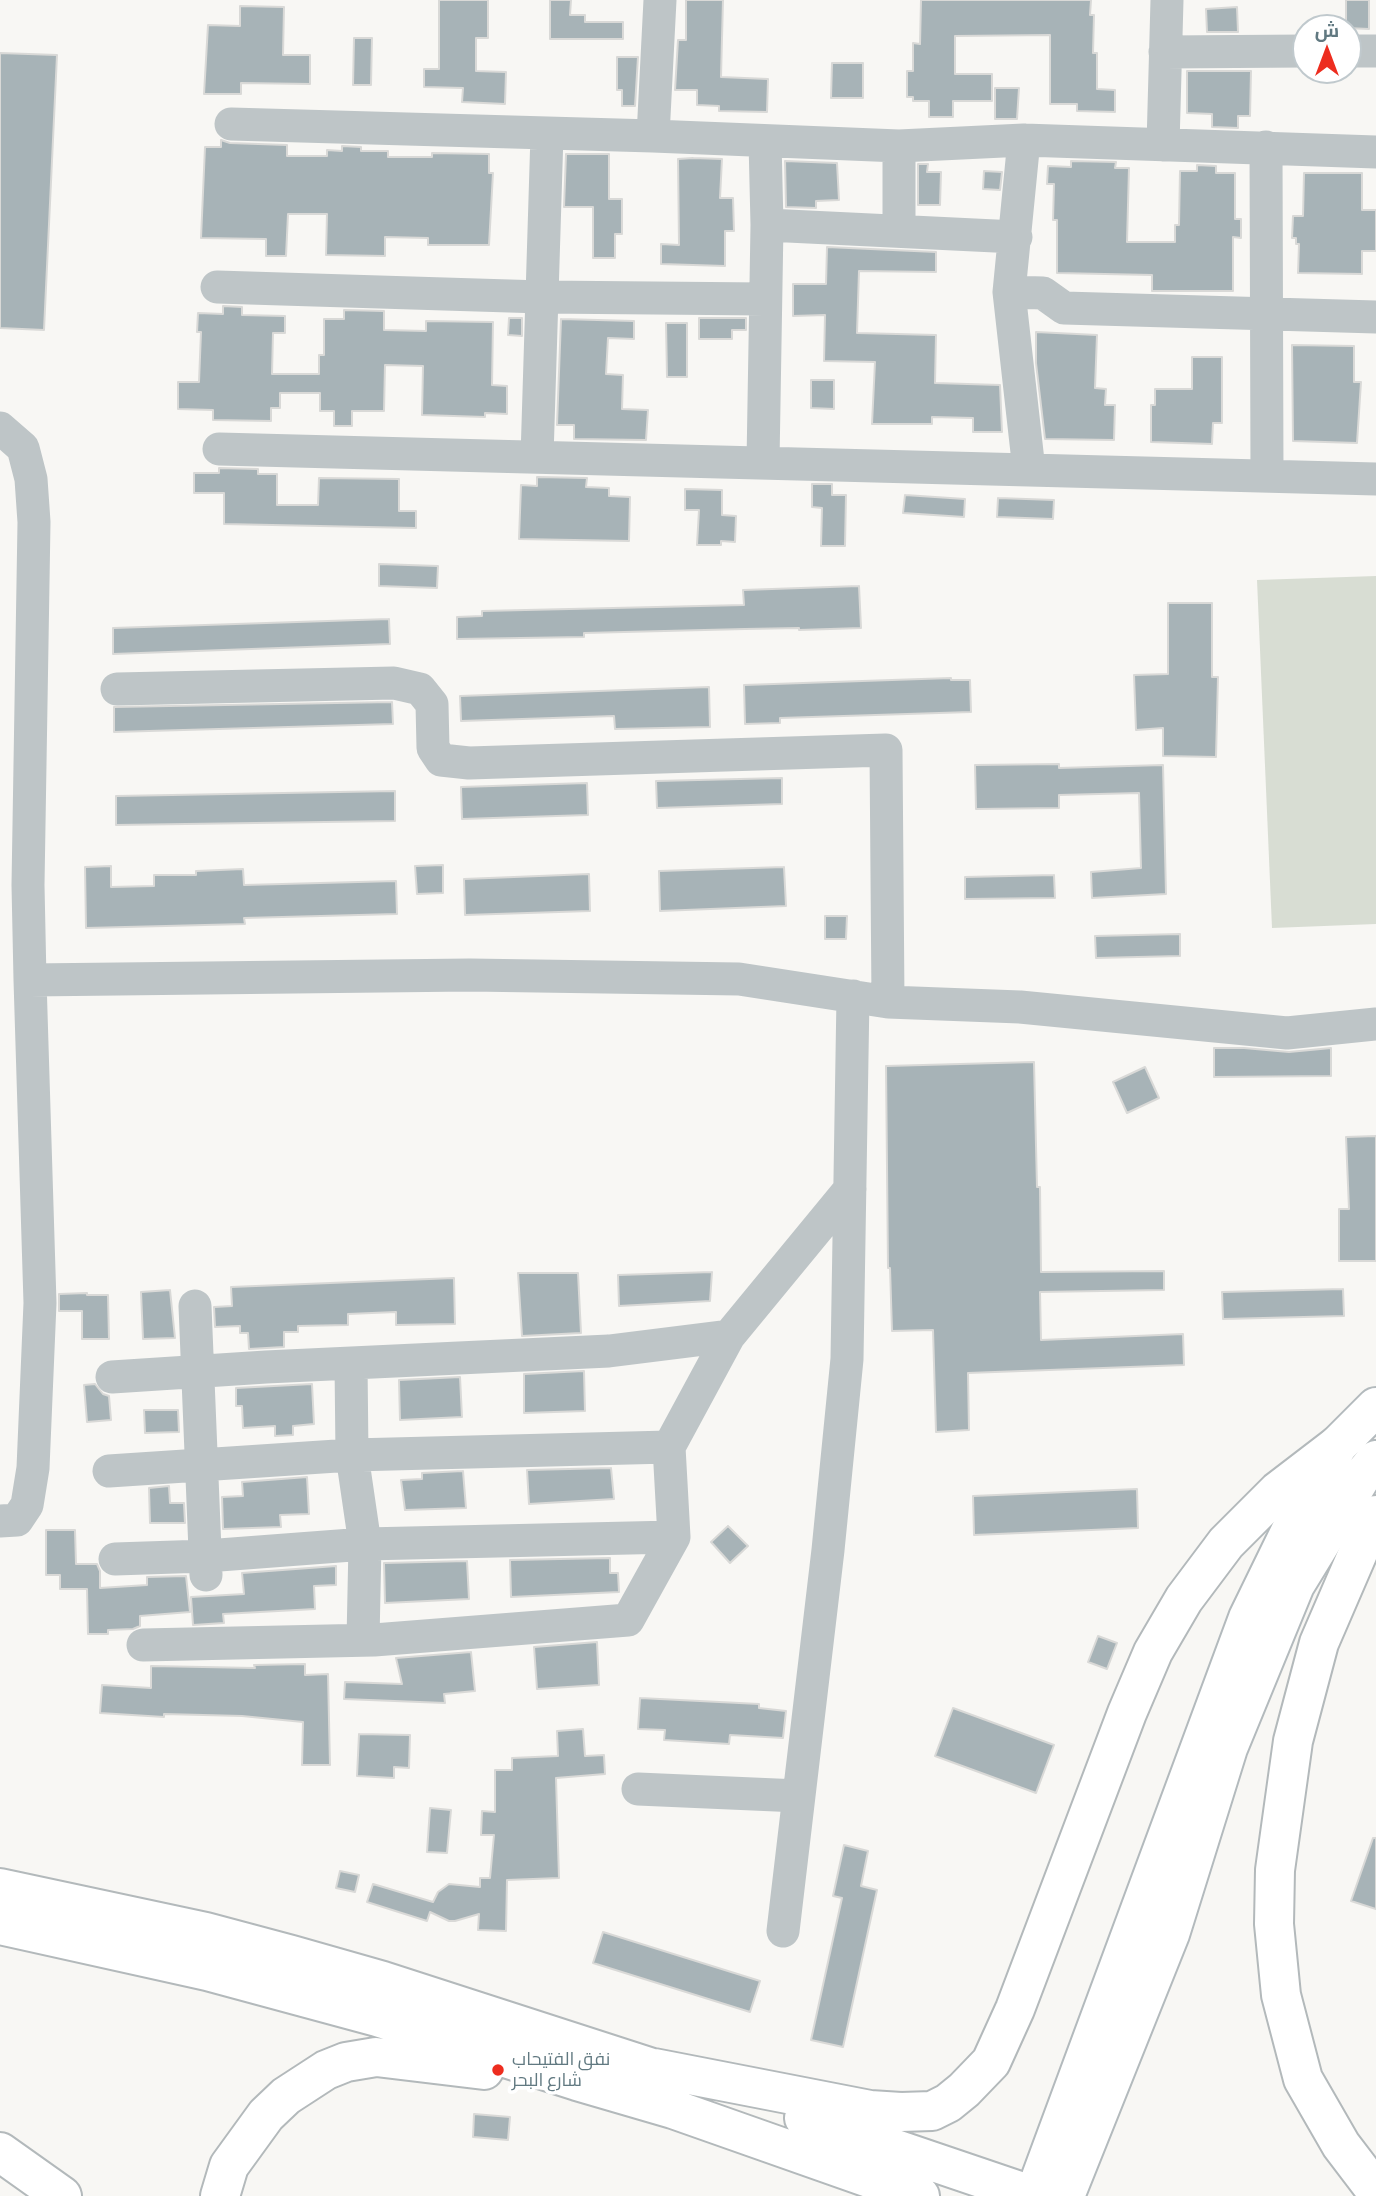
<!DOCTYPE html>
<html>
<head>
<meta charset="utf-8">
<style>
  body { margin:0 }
  #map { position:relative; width:1376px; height:2196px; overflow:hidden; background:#f8f7f4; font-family:Manrope,Cairo,sans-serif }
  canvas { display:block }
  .north { position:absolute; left:1292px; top:14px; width:70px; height:70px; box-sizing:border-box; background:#fff; border:2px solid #c0c9cd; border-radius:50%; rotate:0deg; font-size:19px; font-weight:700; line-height:28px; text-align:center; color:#617981 }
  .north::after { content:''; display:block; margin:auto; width:24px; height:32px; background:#ed2d1f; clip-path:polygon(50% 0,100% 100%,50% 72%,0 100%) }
</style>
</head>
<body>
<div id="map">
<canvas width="1376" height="2196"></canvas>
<div class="north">ش</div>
</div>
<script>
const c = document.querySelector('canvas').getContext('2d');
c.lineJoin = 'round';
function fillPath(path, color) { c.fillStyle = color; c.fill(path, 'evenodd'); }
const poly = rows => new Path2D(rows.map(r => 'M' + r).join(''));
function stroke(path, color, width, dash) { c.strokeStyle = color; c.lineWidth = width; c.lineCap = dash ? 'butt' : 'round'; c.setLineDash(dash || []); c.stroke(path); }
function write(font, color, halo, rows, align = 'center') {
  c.font = font + ' Manrope,Cairo,sans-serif'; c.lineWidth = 7; c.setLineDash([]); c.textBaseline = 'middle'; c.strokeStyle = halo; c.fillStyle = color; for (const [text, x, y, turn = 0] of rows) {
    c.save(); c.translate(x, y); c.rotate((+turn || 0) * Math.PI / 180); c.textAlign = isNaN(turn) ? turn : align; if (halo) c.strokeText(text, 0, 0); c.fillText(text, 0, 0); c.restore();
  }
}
const green = poly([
  [1376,576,1376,924,1272,928,1257,580]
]);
const building = poly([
  [439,0,488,0,488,38,476,38,476,71,506,72,505,104,462,102,463,88,424,87,424,69,439,69,439,0],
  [550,0,571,0,570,15,585,15,585,22,623,22,623,39,550,39,550,0],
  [686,0,723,0,721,77,768,79,767,112,719,111,719,106,697,105,697,90,675,90,678,40,686,40,686,0],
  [921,0,1091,0,1090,15,1094,15,1093,53,1097,53,1097,89,1115,90,1115,112,1077,111,1077,104,1050,104,1050,35,955,36,955,74,992,74,992,101,953,101,953,117,929,117,929,101,913,101,913,97,907,97,907,71,913,71,913,43,920,44,921,0],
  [1346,0,1369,0,1369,29,1346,28,1346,0],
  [240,6,284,7,283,55,310,55,310,84,241,83,241,94,204,94,208,25,240,26,240,6],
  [1237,7,1238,32,1207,32,1206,9,1237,7],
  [354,38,372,38,371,85,353,85,354,38],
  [0,53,57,55,44,330,0,328,0,53],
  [617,57,638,57,635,106,622,106,622,90,617,90,617,57],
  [832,63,863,63,863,98,831,98,832,63],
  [1187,71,1251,71,1250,116,1238,116,1238,128,1212,127,1212,114,1187,113,1187,71],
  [995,88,1019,88,1017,119,995,119,995,88],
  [221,140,230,143,287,145,287,156,327,156,327,150,342,151,342,146,361,147,361,151,388,151,388,157,432,157,432,153,489,154,489,173,493,173,489,245,428,245,428,238,385,237,385,256,326,255,327,214,288,214,286,256,266,256,266,239,201,238,205,147,221,147,221,140],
  [566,154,609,154,609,199,622,199,622,234,615,234,615,258,593,258,593,207,564,207,566,154],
  [693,158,722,159,720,198,733,198,734,231,725,231,725,266,661,264,661,244,679,245,678,159,693,158],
  [785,161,837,163,839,200,816,201,816,208,786,207,785,161],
  [1071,161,1116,162,1115,168,1129,168,1127,242,1175,242,1175,225,1179,225,1180,171,1197,171,1197,165,1216,166,1216,173,1235,173,1235,219,1241,219,1241,238,1233,237,1233,291,1152,291,1152,275,1057,273,1057,220,1053,220,1054,184,1047,184,1048,166,1071,167,1071,161],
  [918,164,928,164,927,172,941,172,940,205,918,205,918,164],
  [984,171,1002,172,1000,190,983,189,984,171],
  [1304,173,1362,173,1362,210,1376,210,1376,251,1362,251,1362,274,1298,273,1299,244,1296,244,1296,238,1292,238,1293,216,1303,216,1304,173],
  [827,247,936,252,936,272,859,271,857,333,936,335,935,383,1000,385,1002,432,973,432,973,418,932,417,932,424,872,424,875,362,824,361,825,315,793,316,793,284,826,284,827,247],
  [223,306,242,307,242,315,285,316,285,333,273,333,272,374,319,374,319,355,324,355,324,319,344,319,344,310,384,311,384,330,426,331,426,321,493,322,492,385,507,386,507,414,485,413,485,417,422,415,423,366,385,365,384,411,352,411,352,426,334,426,334,411,320,411,320,393,280,393,280,408,271,408,271,421,213,420,213,410,178,409,178,382,199,382,201,332,197,332,198,313,223,314,223,306],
  [509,318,522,318,522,336,508,335,509,318],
  [699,318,746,318,746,330,732,330,732,339,699,339,699,318],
  [561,319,634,321,634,339,608,338,606,374,623,375,622,409,648,410,646,440,574,439,574,425,557,425,561,319],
  [666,323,687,323,687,377,667,377,666,323],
  [1036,332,1097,335,1095,388,1106,389,1105,405,1115,405,1114,440,1045,439,1036,363,1036,332],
  [1292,345,1354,346,1354,382,1361,382,1357,443,1293,441,1292,345],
  [1192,357,1222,357,1222,423,1213,423,1212,444,1151,442,1151,405,1155,405,1155,389,1192,389,1192,357],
  [811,380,834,380,834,409,811,408,811,380],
  [219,468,258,469,258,474,277,474,277,505,318,505,319,478,399,479,399,511,416,511,416,528,224,524,224,493,194,493,194,473,219,473,219,468],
  [537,477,587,478,586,487,609,488,609,496,630,497,629,541,519,539,521,485,537,486,537,477],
  [812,484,832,484,832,495,846,495,845,546,821,546,822,508,812,507,812,484],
  [685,489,722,490,722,515,736,516,735,542,721,541,721,545,697,545,699,510,685,510,685,489],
  [905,495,965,499,964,517,903,513,905,495],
  [998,498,1054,500,1053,519,997,517,998,498],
  [379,564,438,566,437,588,379,586,379,564],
  [859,586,861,628,799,630,799,628,745,629,584,633,584,637,457,639,457,617,482,616,482,611,744,605,743,590,859,586],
  [1168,603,1212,603,1212,677,1218,677,1216,757,1163,756,1163,728,1136,730,1134,675,1168,674,1168,603],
  [389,619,390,644,113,654,113,628,389,619],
  [951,678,951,680,970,680,971,712,780,718,780,723,745,724,744,685,951,678],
  [709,687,710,727,615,729,614,716,461,721,460,696,709,687],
  [392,702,393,724,114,732,114,707,392,702],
  [1059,764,1059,768,1163,765,1166,894,1092,898,1091,872,1141,868,1139,793,1059,795,1059,808,976,809,975,765,1059,764],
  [782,778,782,804,657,808,656,781,782,778],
  [587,783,588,815,462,819,461,787,587,783],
  [395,791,395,821,116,825,116,796,395,791],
  [443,865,443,893,417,894,415,866,443,865],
  [111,866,111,887,154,886,154,875,196,875,196,871,243,869,244,885,396,881,397,914,244,918,245,924,86,928,85,867,111,866],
  [784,867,786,906,660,911,659,871,784,867],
  [589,874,590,911,465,915,464,879,589,874],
  [1054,875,1055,898,965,899,965,877,1054,875],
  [825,916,847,916,846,939,825,939,825,916],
  [1180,934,1180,956,1096,958,1095,936,1180,934],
  [1214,1048,1244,1048,1289,1052,1331,1048,1331,1076,1214,1077,1214,1048],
  [1034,1062,1037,1187,1040,1187,1041,1272,1164,1271,1164,1290,1040,1292,1041,1340,1183,1334,1184,1365,968,1373,969,1430,936,1432,933,1330,892,1331,890,1268,888,1268,886,1066,1034,1062],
  [1145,1067,1159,1098,1127,1113,1113,1082,1145,1067],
  [1376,1136,1376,1261,1339,1261,1339,1209,1349,1209,1346,1137,1376,1136],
  [712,1272,710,1301,619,1306,618,1275,712,1272],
  [518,1273,578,1273,581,1333,522,1336,518,1273],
  [454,1278,455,1324,396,1325,396,1312,348,1314,348,1325,298,1326,298,1332,284,1332,284,1347,249,1349,248,1333,240,1333,240,1326,215,1327,214,1307,232,1306,231,1287,454,1278],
  [1343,1289,1344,1316,1223,1319,1222,1292,1343,1289],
  [170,1290,175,1338,143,1339,141,1292,170,1290],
  [87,1293,87,1295,108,1295,109,1339,82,1339,82,1311,59,1311,59,1294,87,1293],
  [584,1371,585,1411,524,1413,524,1374,584,1371],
  [460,1377,462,1417,400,1420,399,1380,460,1377],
  [95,1384,103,1394,109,1396,111,1420,87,1422,84,1385,95,1384],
  [312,1384,314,1424,293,1426,293,1435,275,1436,275,1426,243,1428,242,1406,236,1406,236,1388,312,1384],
  [144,1410,178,1410,179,1432,145,1433,144,1410],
  [611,1468,614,1499,529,1504,527,1470,611,1468],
  [463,1471,466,1508,405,1510,401,1480,422,1479,422,1473,463,1471],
  [307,1477,309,1514,280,1515,281,1527,223,1529,222,1497,243,1496,242,1482,307,1477],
  [169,1486,170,1503,184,1503,185,1523,150,1523,149,1488,169,1486],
  [1137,1489,1138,1528,974,1535,973,1496,1137,1489],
  [728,1526,748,1546,730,1563,711,1542,728,1526],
  [46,1530,75,1530,76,1564,97,1564,100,1571,100,1588,147,1585,147,1577,186,1576,190,1612,140,1616,140,1626,133,1629,108,1630,108,1634,88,1634,87,1589,60,1589,60,1575,46,1575,46,1530],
  [610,1558,610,1573,618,1573,619,1592,511,1597,510,1560,610,1558],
  [467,1561,469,1599,385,1603,384,1563,467,1561],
  [336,1566,336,1585,314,1586,315,1609,223,1614,224,1623,193,1625,191,1597,244,1594,242,1573,336,1566],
  [1098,1636,1117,1643,1107,1669,1088,1662,1098,1636],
  [597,1642,599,1685,537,1689,534,1647,597,1642],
  [471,1652,475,1691,444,1694,445,1703,344,1699,345,1682,402,1684,396,1658,471,1652],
  [305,1664,305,1675,328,1674,330,1765,302,1765,303,1722,242,1716,164,1714,164,1717,100,1713,102,1685,151,1688,151,1666,255,1668,254,1665,305,1664],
  [640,1698,759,1704,759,1708,786,1711,783,1738,730,1735,729,1744,664,1740,665,1730,638,1729,640,1698],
  [953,1708,1054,1745,1036,1793,935,1756,953,1708],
  [583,1729,585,1756,604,1755,605,1774,556,1778,559,1878,507,1880,506,1931,478,1930,479,1914,455,1921,449,1921,430,1912,427,1921,367,1902,373,1884,433,1902,438,1892,449,1884,480,1887,480,1878,490,1878,494,1835,481,1835,482,1811,495,1812,495,1770,512,1770,512,1758,558,1756,557,1731,583,1729],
  [359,1734,410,1735,409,1768,394,1767,394,1778,357,1776,359,1734],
  [430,1808,451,1810,447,1853,427,1852,430,1808],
  [1373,1838,1376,1838,1376,1909,1351,1901,1373,1838],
  [844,1845,868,1851,861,1886,877,1890,843,2047,811,2040,842,1898,833,1896,844,1845],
  [340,1871,359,1875,355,1892,336,1888,340,1871],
  [603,1932,760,1981,750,2012,593,1963,603,1932],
  [474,2114,510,2117,508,2140,473,2137,474,2114]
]);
const minor = poly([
  [1348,51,1376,51],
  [1165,52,1306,51],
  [231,124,653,136,899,146,1024,140,1376,152],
  [653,136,660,0],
  [1024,140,1009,292,1029,470],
  [1163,145,1167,0],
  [1266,147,1267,476],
  [767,225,1016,237],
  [899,231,899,146],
  [217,287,542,297,765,299],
  [1009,292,1043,293,1064,308,1376,317],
  [0,428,23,448,31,479,34,522,28,885,30,980,470,975,739,979,888,1002,1020,1007,1287,1033,1376,1024],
  [219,449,1376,479],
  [537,457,547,134],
  [763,462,767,225,765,141],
  [117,689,394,683,420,689,432,704,433,748,441,760,469,763,886,750,888,1002],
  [195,1306,206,1575],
  [351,1363,352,1455,365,1544,363,1640],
  [112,1377,266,1367,609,1351,729,1336,850,1189],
  [109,1471,352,1455,669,1447,729,1336],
  [0,1521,17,1520,27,1505,33,1468,40,1303,30,980],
  [115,1559,206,1556,365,1544,674,1537,669,1447],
  [143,1645,374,1640,628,1620,674,1537],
  [638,1789,799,1796],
  [783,1931,828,1550,847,1359,853,996]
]);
const major = poly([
  [1034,2196,1248,1618,1304,1503,1338,1445,1376,1407],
  [1065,2196,1170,1934,1228,1748,1295,1585,1360,1479,1376,1460]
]);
const highway = poly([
  [1376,1515,1370,1525,1319,1643,1293,1741,1275,1870,1274,1924,1281,1995,1303,2079,1341,2145,1376,2191],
  [0,1888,206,1932,292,1955,383,1981,677,2076],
  [0,1925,207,1971,377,2017,577,2081,673,2109,920,2196],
  [654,2068,870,2110,901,2112,932,2111,948,2103,964,2090,991,2062,1015,2009,1127,1713,1153,1652,1184,1599,1226,1543,1278,1491,1338,1445],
  [804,2118,1034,2196],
  [0,2152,62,2196],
  [220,2196,229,2166,266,2115,286,2096,326,2070,346,2062,376,2057,484,2070]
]);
const markers = [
  [498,2070,7,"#ed2d1f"]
];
const poiNames = [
  ["نفق الفتيحاب",512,2060],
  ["شارع البحر",512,2081]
];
fillPath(green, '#d8ddd3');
fillPath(building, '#a7b3b7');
stroke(building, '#d9d9d7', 2);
stroke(major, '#b3babd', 42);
stroke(highway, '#b3b9bb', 42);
stroke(minor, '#bec5c7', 33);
stroke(major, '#fff', 38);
stroke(highway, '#fff', 38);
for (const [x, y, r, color] of markers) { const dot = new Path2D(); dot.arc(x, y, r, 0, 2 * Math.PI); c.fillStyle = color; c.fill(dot); stroke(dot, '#fff', 2.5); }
write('18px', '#617981', '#fff', poiNames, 'left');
</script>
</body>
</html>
